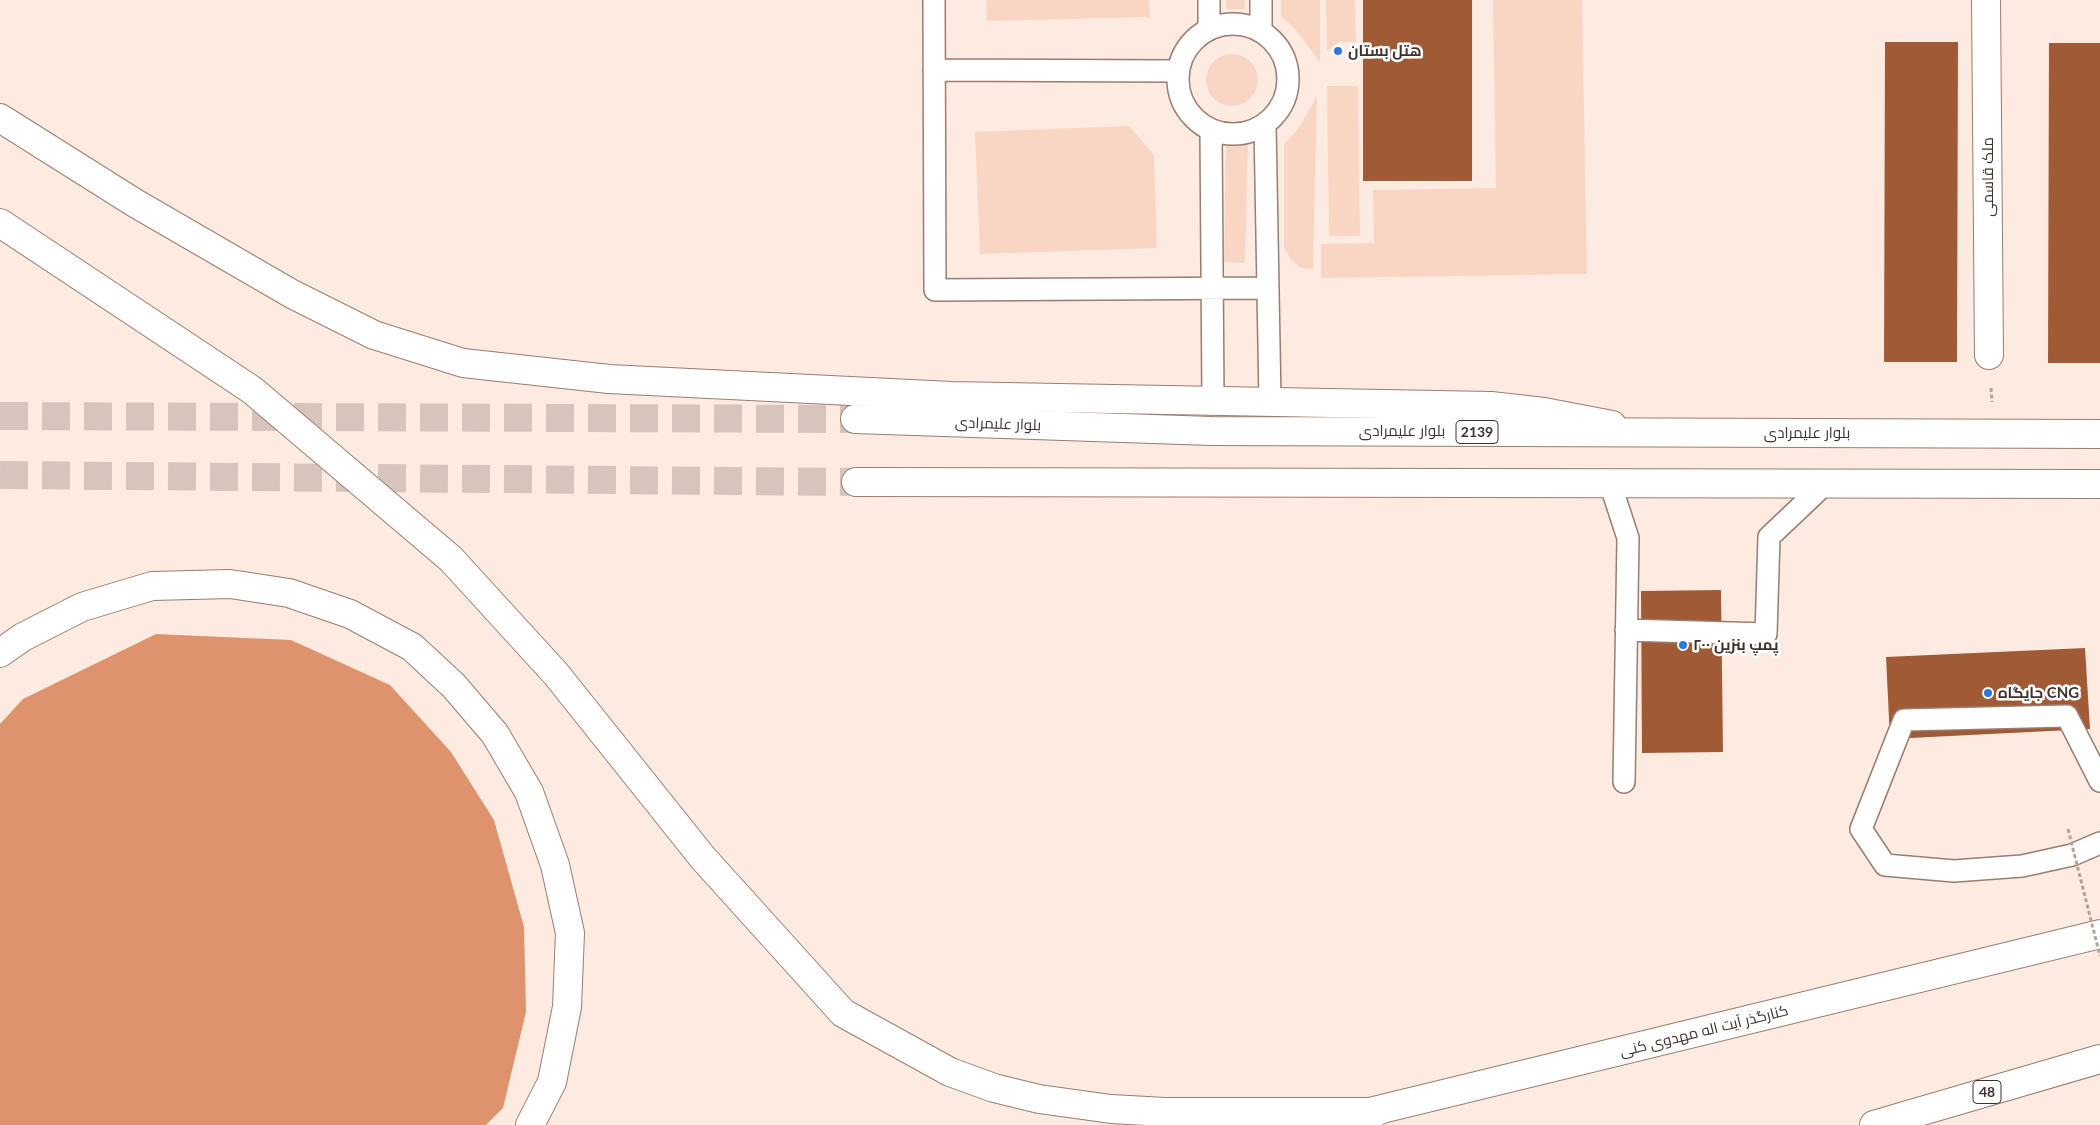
<!DOCTYPE html>
<html>
<head>
<meta charset="utf-8">
<style>
  body { margin:0 }
  canvas { display:block; background:#fdeae1 }
</style>
</head>
<body>
<canvas width="2100" height="1125"></canvas>
<script>
const c = document.querySelector('canvas').getContext('2d');
c.lineJoin = 'round';
function fillPath(path, color) { c.fillStyle = color; c.fill(path, 'evenodd'); }
const poly = rows => new Path2D(rows.map(r => 'M' + r).join(''));
function stroke(path, color, width, dash) { c.strokeStyle = color; c.lineWidth = width; c.lineCap = dash ? 'butt' : 'round'; c.setLineDash(dash || []); c.stroke(path); }
function write(font, color, halo, rows, align = 'center') {
  c.font = font + ' Lato,Cairo,sans-serif'; c.lineWidth = 5; c.setLineDash([]); c.textBaseline = 'middle'; c.strokeStyle = halo; c.fillStyle = color; for (const [text, x, y, turn = 0] of rows) {
    c.save(); c.translate(x, y); c.rotate((+turn || 0) * Math.PI / 180); c.textAlign = isNaN(turn) ? turn : align; if (halo) c.strokeText(text, 0, 0); c.fillText(text, 0, 0); c.restore();
  }
}
const green = poly([
  [986,0,1149,0,1150,17,987,21],
  [1226,0,1245,0,1245,9,1226,9],
  [1281,0,1320,0,1320,62,1295,29,1281,16],
  [1326,0,1355,0,1356,42,1339,42,1327,51],
  [1493,0,1582,0,1587,274,1321,278,1321,244,1374,243,1373,190,1496,188],
  '1206 80a26 26 0 1 1 52 0a26 26 0 1 1-52 0Z',
  [1327,86,1358,86,1360,236,1329,236],
  [1317,96,1313,269,1301,268,1291,259,1284,248,1284,144,1299,128],
  [1129,126,1154,155,1157,248,980,254,975,132],
  [1226,143,1248,144,1245,263,1224,262]
]);
const forest = poly([
  [156,634,291,640,390,685,451,752,494,820,524,927,526,1012,503,1108,486,1125,0,1125,0,724,23,699]
]);
const building = poly([
  [1363,0,1472,0,1472,181,1363,181],
  [1885,42,1958,42,1957,362,1884,362],
  [2049,43,2100,43,2100,363,2048,363],
  [1721,590,1723,752,1642,753,1641,591],
  [2085,648,2090,729,1890,739,1886,657]
]);
const primaryTunnel = poly([
  [0,416,855,419],
  [0,475,856,482]
]);
const path = poly([
  [1991,388,1992,402]
]);
const service = poly([
  [934,0,935,290,1267,288],
  '1178 79a55 55 0 1 1 110 0a55 55 0 1 1-110 0Z',
  [1209,29,1209,0],
  [1261,31,1261,0],
  [934,70,1178,71],
  [1265,124,1270,401],
  [1211,130,1213,400],
  [1610,483,1628,538,1624,782],
  [1626,630,1766,634,1769,537,1826,483],
  [2100,781,2067,716,1904,720,1861,829,1885,865,1954,871,2022,866,2072,855,2100,843]
]);
const minor = poly([
  [1986,0,1989,355],
  [0,118,135,203,292,294,374,335,463,363,609,379,951,396,1491,406,1544,412,1612,425]
]);
const primary = poly([
  [855,419,1212,431,2100,434],
  [856,482,2100,484],
  [1353,1116,2100,934]
]);
const trunk = poly([
  [0,223,252,390,451,559,556,674,703,858,843,1013,950,1072,994,1088,1039,1099,1111,1109,1165,1112,1376,1112],
  [0,653,23,637,82,607,152,586,230,584,289,593,350,614,412,647,454,686,495,734,529,792,555,865,570,933,567,1007,552,1082,530,1125],
  [1874,1125,2100,1059]
]);
const pathBridge = poly([
  [2068,829,2100,956]
]);
const markers = [
  [1338,51,5,"#2a77e3"],
  [1683,645,5,"#2a77e3"],
  [1988,693,5,"#2a77e3"]
];
const shields = [
  [1477,432,42],
  [1987,1092,28]
];
const shieldNames = [
  ["2139",1477,432],
  ["48",1987,1092]
];
const poiNames = [
  ["هتل بستان",1348,51],
  ["پمپ بنزین ۲۰۰",1693,645],
  ["جایگاه CNG",1998,693]
];
const streetNames = [
  ["ملک قاسمی",1988,177,-90],
  ["بلوار علیمرادی",998,424,2],
  ["بلوار علیمرادی",1402,431],
  ["بلوار علیمرادی",1807,433],
  ["کنارگذر آیت اله مهدوی کنی",1704,1031,-14]
];
fillPath(green, '#f9d5c3');
fillPath(forest, '#de936d');
fillPath(building, '#a05b36');
stroke(primaryTunnel, '#d7c5bd', 28, [28, 14]);
stroke(service, '#997d6f', 24);
stroke(minor, '#997d6f', 30);
stroke(primary, '#997d6f', 30);
stroke(trunk, '#997d6f', 30);
stroke(path, '#b3a39b', 3, [4, 2.5]);
stroke(service, '#fff', 21);
stroke(minor, '#fff', 28);
stroke(primary, '#fff', 28);
stroke(trunk, '#fff', 28);
stroke(pathBridge, '#b3a39b', 3, [4, 2.5]);
for (const [x, y, r, color] of markers) { const dot = new Path2D(); dot.arc(x, y, r, 0, 2 * Math.PI); c.fillStyle = color; c.fill(dot); stroke(dot, '#fff', 2); }
for (const [x, y, w] of shields) { const box = new Path2D(); box.roundRect(x - w / 2, y - 11.5, w, 23, 4); c.fillStyle = '#fff'; c.fill(box); stroke(box, '#3d312b', 1); }
write('bold 14px', '#3d312b', null, shieldNames);
write('bold 15px', '#3d312b', '#fff', poiNames, 'left');
write('15px', '#3d312b', '#fff', streetNames);
</script>
</body>
</html>
